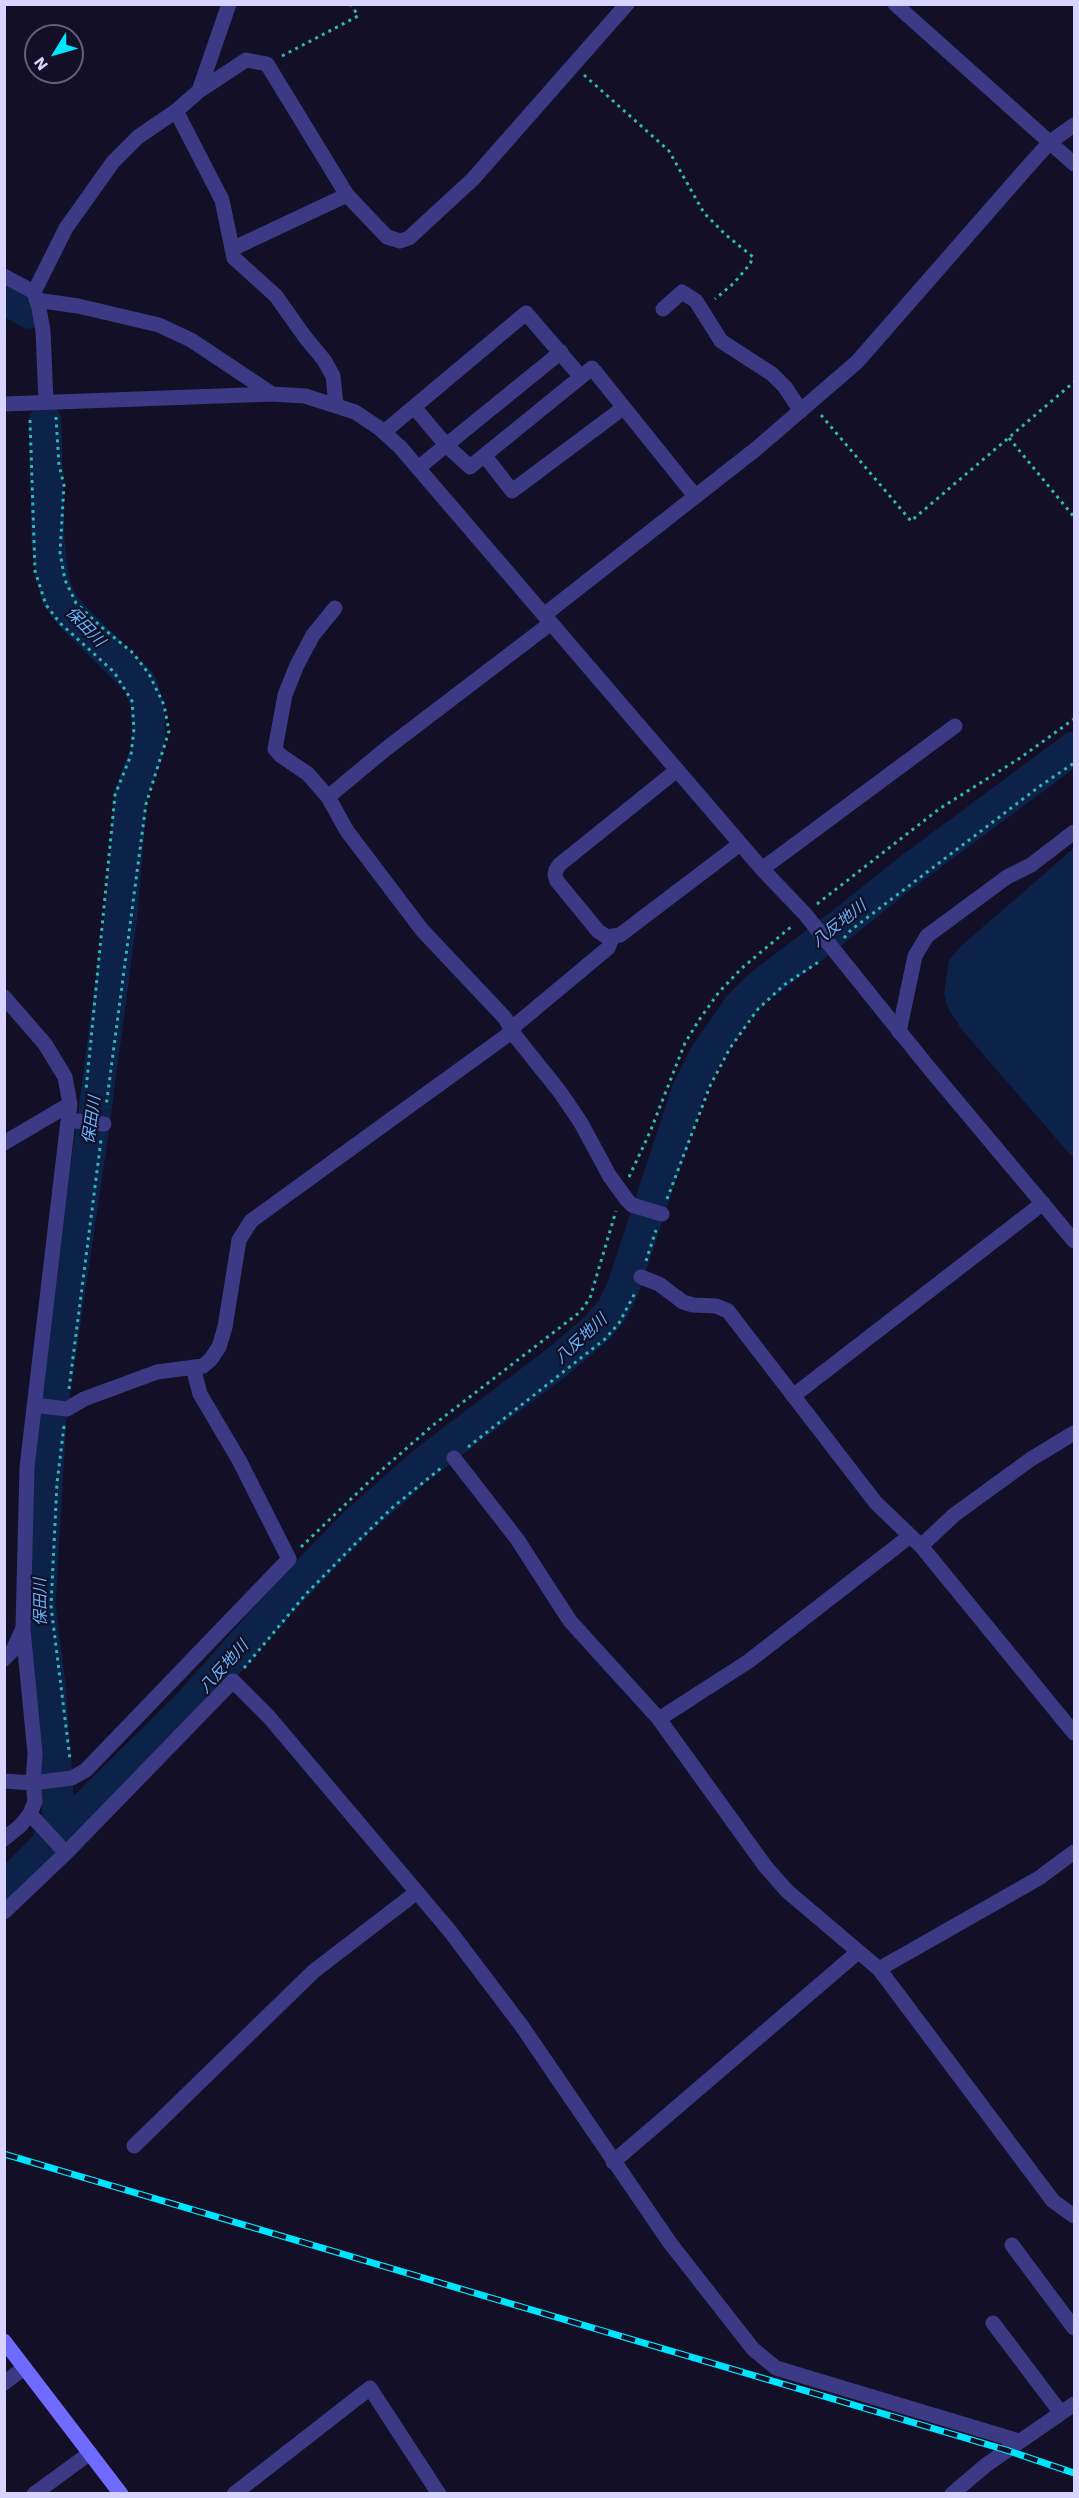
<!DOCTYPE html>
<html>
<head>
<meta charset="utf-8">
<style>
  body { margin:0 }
  #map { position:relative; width:1079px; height:2498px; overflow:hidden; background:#130f26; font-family:"Work Sans",sans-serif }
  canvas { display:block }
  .frame { position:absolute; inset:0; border:6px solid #d9d4ff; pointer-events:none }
  .north { position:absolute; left:24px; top:24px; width:60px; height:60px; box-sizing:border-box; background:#130f26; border:2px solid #625e7d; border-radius:50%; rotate:233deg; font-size:16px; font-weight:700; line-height:24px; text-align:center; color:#d9d4ff }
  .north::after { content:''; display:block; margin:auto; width:21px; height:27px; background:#00e5ff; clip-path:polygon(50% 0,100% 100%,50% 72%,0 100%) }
</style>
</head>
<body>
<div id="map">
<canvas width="1079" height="2498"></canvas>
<div class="frame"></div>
<div class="north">N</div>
</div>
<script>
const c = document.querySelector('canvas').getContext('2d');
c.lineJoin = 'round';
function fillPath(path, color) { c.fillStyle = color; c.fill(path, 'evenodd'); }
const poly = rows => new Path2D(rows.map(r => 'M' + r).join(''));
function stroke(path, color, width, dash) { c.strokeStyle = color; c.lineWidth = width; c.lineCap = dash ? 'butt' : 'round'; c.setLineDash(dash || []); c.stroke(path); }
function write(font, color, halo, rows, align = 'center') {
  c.font = font + ' "Work Sans","Noto Sans JP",sans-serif'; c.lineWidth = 4.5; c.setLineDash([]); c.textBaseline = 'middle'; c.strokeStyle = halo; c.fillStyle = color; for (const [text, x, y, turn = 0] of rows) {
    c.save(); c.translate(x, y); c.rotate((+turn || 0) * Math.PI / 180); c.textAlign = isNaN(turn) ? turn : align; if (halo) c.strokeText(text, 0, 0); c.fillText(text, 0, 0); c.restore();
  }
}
const water = poly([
  [1074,848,1074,1159,962,1030,948,1008,944,994,949,960,961,946]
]);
const river = poly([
  [4,298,29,312],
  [45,421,48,542,52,575,58,597,71,615,140,683,147,704,149,732,146,754,131,793,121,914,91,1140,50,1418,39,1605,49,1684,59,1818,46,1847],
  [4,1888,190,1704,295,1586,356,1523,424,1463,560,1360,597,1328,613,1309,623,1288,688,1091,706,1055,739,1007,759,987,846,921,903,875,1074,748]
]);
const path = poly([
  [282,56,358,16,351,4],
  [584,75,669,151,704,213,726,235,753,257,750,264,734,283,715,299],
  [821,415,911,521,1074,382],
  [56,417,59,465,64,485,60,553,65,580,76,603,99,625,133,653,149,674,164,705,169,731,146,804,106,1107],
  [30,420,35,571,46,605,60,623,114,672,132,701,134,729,131,755,115,795,86,1090],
  [1009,438,1074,517],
  [817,904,939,809,1020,758,1074,719],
  [844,938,851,930,1040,786,1074,763],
  [629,1177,650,1132,685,1043,699,1020,719,992,742,968,792,926],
  [667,1199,710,1086,730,1048,758,1009,784,985,820,961],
  [646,1261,656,1230],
  [69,1389,101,1140],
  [64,1426,57,1483,51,1606,70,1759],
  [468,1447,605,1339,619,1323,635,1293],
  [301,1547,376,1475,432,1426,580,1312,590,1298,616,1211],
  [244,1668,305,1595,352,1547,393,1507,441,1468]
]);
const street = poly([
  [895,4,1074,164],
  [199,91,229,4],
  [176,111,222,200,234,258,276,296,305,337,324,360,333,376,336,405],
  [232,249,347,195],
  [4,276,34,292,39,308,43,331,46,402],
  [34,292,66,228,113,162,138,137,176,111,199,91,246,60,267,64,347,195,387,237,400,241,409,238,473,179,627,4],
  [36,300,78,306,159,325,191,340,272,394],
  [663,309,682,292,696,301,721,341,772,374,785,387,801,411],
  [4,404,272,394,305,396,355,412,379,428,400,447,762,869,805,914,929,1068,1074,1241],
  [414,407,446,445,470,467,592,368,695,496],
  [384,432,526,313,581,377],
  [485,456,512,491,623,408],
  [418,468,561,352],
  [335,608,313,635,297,665,285,695,275,749,280,755,308,774,328,797,347,831,422,930,505,1018,516,1037,560,1092,581,1123,609,1175,627,1200,632,1205,662,1214],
  [544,615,756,449,857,362,1024,171,1050,142,1074,125],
  [677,770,559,865,556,870,555,875,557,881,598,931,607,937,620,935,740,844],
  [328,797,387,748,551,623],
  [762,869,955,726],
  [4,997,45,1044,65,1077,70,1104,4,1143],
  [899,1032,915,956,927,936,1007,877,1031,865,1074,832],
  [68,1120,104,1124],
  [641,1277,659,1284,683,1302,693,1305,716,1306,728,1311,876,1503,921,1546,1074,1733],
  [793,1396,1043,1203],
  [34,1405,67,1409,84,1399,157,1372,203,1366,211,1359,219,1347,225,1327,239,1240,251,1221,506,1036,518,1023,608,948,612,938],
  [454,1458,517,1539,570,1621,659,1719,765,1866,787,1891,879,1969,1053,2201,1074,2216],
  [921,1546,954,1515,1031,1459,1074,1433],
  [4,1659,13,1650,23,1628,27,1467,70,1104],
  [659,1719,749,1661,910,1536],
  [4,1781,33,1783,35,1753,23,1630],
  [30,1814,66,1853],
  [4,1839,20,1826,30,1814,35,1801,33,1783,72,1778,86,1770,289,1559,239,1460,200,1394,193,1367],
  [4,1912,66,1853,233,1681,269,1717,449,1930,521,2025,670,2243,753,2349,776,2368,1019,2441],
  [879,1969,1039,1878,1074,1852],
  [134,2146,314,1971,417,1892],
  [613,2162,858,1952],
  [1012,2245,1074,2328],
  [993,2323,1061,2413],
  [4,2383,24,2368],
  [34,2494,90,2453],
  [234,2494,370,2388,439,2494],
  [952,2494,986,2465,1074,2404]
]);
const secondary = poly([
  [4,2341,121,2494]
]);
const rail = poly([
  [4,2154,1006,2450,1074,2473]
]);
const waterNames = [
  ["保田川",85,627,46],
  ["八反地川",839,924,-38],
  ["保田川",92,1120,-82],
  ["八反地川",581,1339,-43],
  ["保田川",41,1602,-91],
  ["八反地川",224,1667,-48]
];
fillPath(water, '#0c2248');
stroke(river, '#0c2248', 33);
stroke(path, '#2fb8b0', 3, [3, 4.5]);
stroke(street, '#3d3a85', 15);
stroke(secondary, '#6f6bff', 15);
stroke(rail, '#00e5ff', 7);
stroke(rail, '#130f26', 4.5, [14]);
write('italic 16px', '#62b6ff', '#130f26', waterNames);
</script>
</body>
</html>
